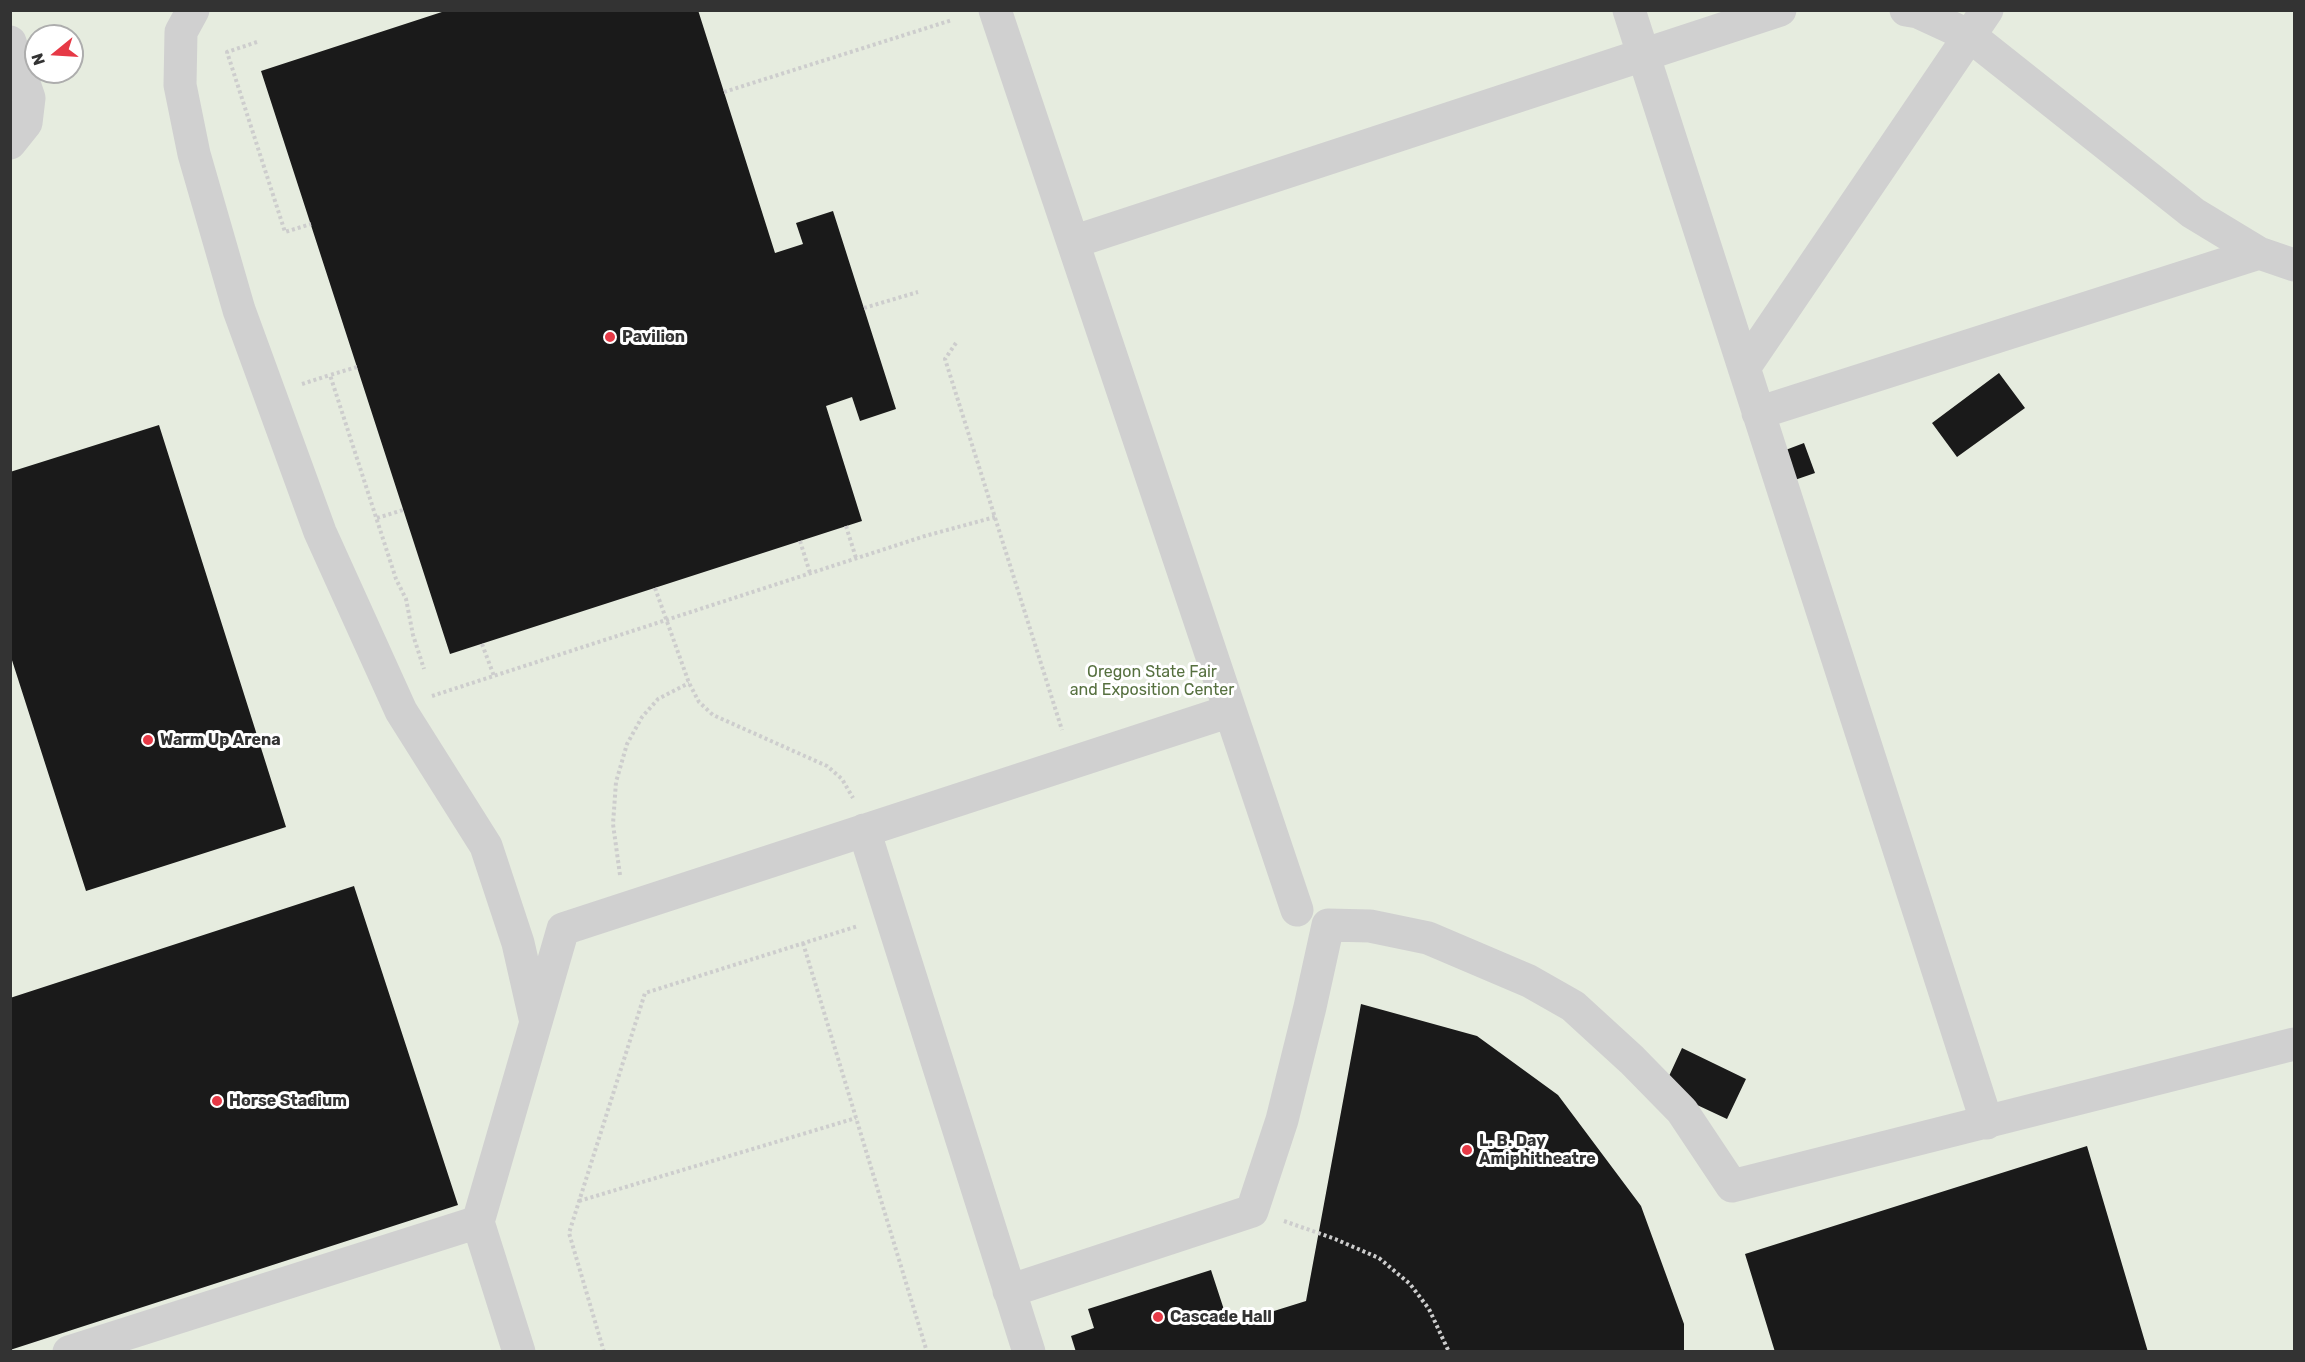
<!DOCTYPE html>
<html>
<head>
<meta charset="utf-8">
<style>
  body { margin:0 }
  #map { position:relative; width:2305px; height:1362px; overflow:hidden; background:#fff; font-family:Rubik,sans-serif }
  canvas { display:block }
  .frame { position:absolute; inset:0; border:12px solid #333; pointer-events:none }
  .north { position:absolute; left:24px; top:24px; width:60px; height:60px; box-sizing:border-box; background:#fff; border:2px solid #adadad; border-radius:50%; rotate:252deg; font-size:16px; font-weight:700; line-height:24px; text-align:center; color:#333 }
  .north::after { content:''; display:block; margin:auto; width:21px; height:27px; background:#e63946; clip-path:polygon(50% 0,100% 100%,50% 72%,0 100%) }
</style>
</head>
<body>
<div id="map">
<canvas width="2305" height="1362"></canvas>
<div class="frame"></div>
<div class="north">N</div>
</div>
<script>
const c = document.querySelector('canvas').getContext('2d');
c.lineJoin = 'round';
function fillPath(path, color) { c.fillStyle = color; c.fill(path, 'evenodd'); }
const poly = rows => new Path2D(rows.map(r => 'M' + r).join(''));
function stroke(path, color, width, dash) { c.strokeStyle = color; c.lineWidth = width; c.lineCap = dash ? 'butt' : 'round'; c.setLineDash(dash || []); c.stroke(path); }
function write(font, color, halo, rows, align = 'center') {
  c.font = font + ' Rubik,sans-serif'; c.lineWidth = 6; c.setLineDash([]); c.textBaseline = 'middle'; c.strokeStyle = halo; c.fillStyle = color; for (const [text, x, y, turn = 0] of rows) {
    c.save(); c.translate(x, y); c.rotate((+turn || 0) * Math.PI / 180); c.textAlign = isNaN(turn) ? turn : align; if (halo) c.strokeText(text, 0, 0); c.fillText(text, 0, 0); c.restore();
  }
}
const green = poly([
  [11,11,2294,11,2294,1351,11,1351],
  [36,36,72,36,72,72,36,72]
]);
const building = poly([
  [448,10,698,10,775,253,803,244,796,223,833,211,896,409,860,421,852,397,826,406,862,521,450,654,261,71],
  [1999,373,2025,408,1957,457,1932,423],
  [159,425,286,827,86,891,10,654,10,472],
  [1804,443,1815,473,1786,483,1775,454],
  [354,886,458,1205,10,1350,10,998],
  [1361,1004,1477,1036,1558,1095,1641,1206,1684,1324,1684,1352,1076,1352,1071,1336,1094,1328,1088,1309,1211,1270,1229,1325,1306,1301],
  [1682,1048,1746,1079,1727,1119,1663,1089],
  [2087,1146,2148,1352,1775,1352,1745,1254]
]);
const path = poly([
  [257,42,227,52,285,232,311,224],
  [724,92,952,20],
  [864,308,918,292],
  [956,343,945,359,1062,730],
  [357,367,330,375,396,579,406,599,413,635,424,669],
  [302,384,330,375],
  [377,518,403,510],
  [846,526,856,558],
  [800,541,810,573],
  [655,588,689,683,699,702,713,715,827,766,842,779,853,798],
  [482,644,494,676],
  [432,696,925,536,995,517],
  [620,875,613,824,616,782,627,744,642,717,658,699,689,683],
  [803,943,927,1352],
  [579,1201,856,1118],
  [1284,1221,1335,1239,1379,1258,1410,1284,1429,1309,1449,1352],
  [604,1352,569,1233,645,993,858,926]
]);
const minor = poly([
  [193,10,181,32,180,85,194,154,239,310,320,532,401,711,486,846,518,943,535,1018],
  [995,10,1297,910],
  [1629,10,1987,1123],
  [1906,10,1918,12,1970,36,2193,213,2259,253,2294,265],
  [10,42,29,98,26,123,10,143],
  [1073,242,1780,10],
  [1744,368,1987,10],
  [1758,413,2259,253],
  [864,830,1029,1352],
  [1009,1291,1252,1211,1282,1120,1310,1007,1328,925,1370,926,1428,938,1529,981,1573,1006,1632,1060,1682,1111,1732,1186,2294,1044],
  [69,1352,478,1222],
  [519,1352,478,1222,563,929,1230,711]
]);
const markers = [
  [610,337,6,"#e63946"],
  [148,740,6,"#e63946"],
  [217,1101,6,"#e63946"],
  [1467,1150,6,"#e63946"],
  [1158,1317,6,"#e63946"]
];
const poiNames = [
  ["Pavilion",622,337],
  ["Warm Up Arena",160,740],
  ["Horse Stadium",229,1101],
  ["L. B. Day",1479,1141],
  ["Amiphitheatre",1479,1159],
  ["Cascade Hall",1170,1317]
];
const parkNames = [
  ["Oregon State Fair",1152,672],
  ["and Exposition Center",1152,690]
];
fillPath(green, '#e6ecdf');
fillPath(building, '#1a1a1a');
stroke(path, '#cdcdcd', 4, [3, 3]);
stroke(minor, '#d0d0d0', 33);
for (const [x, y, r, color] of markers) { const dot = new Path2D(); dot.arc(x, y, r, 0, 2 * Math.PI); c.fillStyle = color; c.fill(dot); stroke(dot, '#fff', 2); }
write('bold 16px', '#333', '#fff', poiNames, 'left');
write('16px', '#56703f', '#fff', parkNames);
</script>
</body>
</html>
